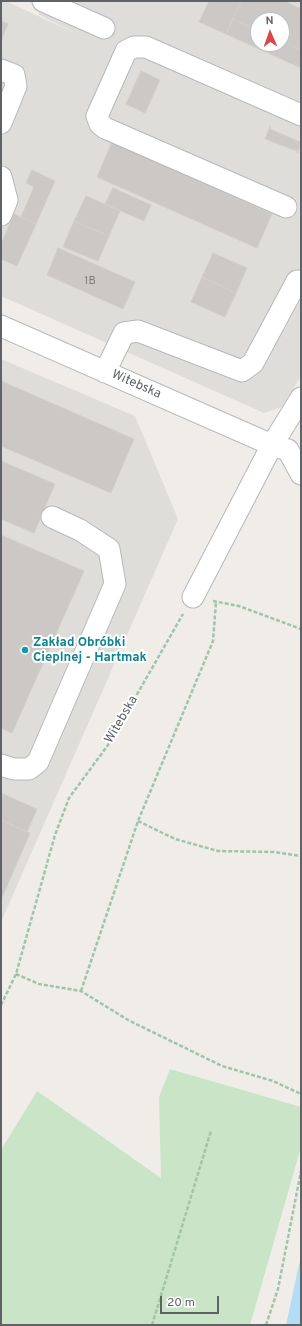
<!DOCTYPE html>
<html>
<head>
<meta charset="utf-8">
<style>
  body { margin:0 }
  #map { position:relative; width:302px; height:1326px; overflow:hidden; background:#f0ede8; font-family:Overpass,sans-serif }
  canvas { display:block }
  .frame { position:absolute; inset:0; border:2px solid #5f6366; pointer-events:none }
  .north { position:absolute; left:250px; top:12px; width:40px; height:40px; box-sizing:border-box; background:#fff; border:1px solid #bfc1c2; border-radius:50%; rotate:358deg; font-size:11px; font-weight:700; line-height:16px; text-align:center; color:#5f6366 }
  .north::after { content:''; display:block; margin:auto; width:14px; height:18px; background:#d74847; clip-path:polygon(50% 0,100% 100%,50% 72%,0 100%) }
  .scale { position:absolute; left:160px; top:1296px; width:59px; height:18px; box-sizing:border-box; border:2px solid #5f6366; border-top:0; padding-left:5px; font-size:12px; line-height:14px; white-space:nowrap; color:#5f6366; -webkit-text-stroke:3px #fff; paint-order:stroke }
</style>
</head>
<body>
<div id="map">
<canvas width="302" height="1326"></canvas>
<div class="frame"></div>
<div class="north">N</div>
<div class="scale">20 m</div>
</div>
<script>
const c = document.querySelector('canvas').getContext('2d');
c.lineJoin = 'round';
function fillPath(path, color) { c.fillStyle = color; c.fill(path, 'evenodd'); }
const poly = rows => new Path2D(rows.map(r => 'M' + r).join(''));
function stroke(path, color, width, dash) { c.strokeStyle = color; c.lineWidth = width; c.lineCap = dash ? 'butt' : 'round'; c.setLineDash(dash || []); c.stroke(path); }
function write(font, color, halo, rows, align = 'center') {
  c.font = font + ' Overpass,sans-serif'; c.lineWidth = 4; c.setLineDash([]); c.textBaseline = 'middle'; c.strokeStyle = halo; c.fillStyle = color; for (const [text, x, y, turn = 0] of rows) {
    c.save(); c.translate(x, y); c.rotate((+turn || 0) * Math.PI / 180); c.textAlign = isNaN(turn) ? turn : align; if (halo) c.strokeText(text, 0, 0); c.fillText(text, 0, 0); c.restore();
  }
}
const industrial = poly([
  [1,1,6,1,77,34,38,14,44,1,301,1,301,376,282,407,264,413,1,296],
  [258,20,282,20,282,44,258,44],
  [1,359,135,416,178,519,1,922]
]);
const green = poly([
  [170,1069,301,1107,301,1147,250,1325,1,1325,1,1150,37,1091,161,1178,159,1097]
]);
const water = poly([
  [301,1255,301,1325,286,1325]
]);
const building = poly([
  [209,1,241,2,226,34,199,22,209,1],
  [241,1,284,1,301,9,301,50,282,41,282,20,258,20,258,31,233,19,241,1],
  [233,19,258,31,258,44,282,44,282,41,301,50,301,68,226,34,233,19],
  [1,21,8,24,1,41,1,21],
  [141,71,160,80,145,113,126,104,141,71],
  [270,126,271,127,270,129,300,142,301,140,298,153,297,151,265,139,270,126],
  [112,142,272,214,257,248,97,177,112,142],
  [32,170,55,181,36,224,21,217,34,187,26,183,32,170],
  [113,188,151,205,144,221,105,204,113,188],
  [86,196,120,211,109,236,74,221,86,196],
  [14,214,36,224,17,266,1,259,1,244,14,214],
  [74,221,109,236,98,261,63,247,74,221],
  [58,248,135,282,123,309,47,275,58,248],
  [213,253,247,268,236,293,202,277,213,253],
  [202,277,236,293,225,317,191,302,202,277],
  [1,381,134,439,111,493,1,446,1,381],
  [1,461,55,484,34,533,1,519,1,461],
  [1,535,84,571,12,733,1,728,1,535],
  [3,794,37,809,27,832,1,820,1,799,3,794],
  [1,820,30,833,1,900,1,820]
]);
const path = poly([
  [213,601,239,606,301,629],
  [138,821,175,839,218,851,274,852,301,856],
  [16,974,39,984,81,991,128,1020,222,1066,273,1081,301,1094],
  [81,991,138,821,213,641,216,602],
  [1,1005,16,974,55,835,69,798,108,745,183,614],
  [152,1325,211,1131],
  [266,1325,278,1289,301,1171]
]);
const minor = poly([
  [43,1,104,28],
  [1,70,14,75,16,86,1,123],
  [1,177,7,200,1,215],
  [286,207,105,128,100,124,97,116,126,51,134,47,146,47,301,115],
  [1,326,272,445,301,398],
  [105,372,124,333,138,331,242,371,253,363,297,281],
  [193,597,272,445,288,450,301,474],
  [1,765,14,769,29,769,38,762,115,584,109,549,80,530,52,517]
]);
const markers = [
  [25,650,4,"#0f9aa8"]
];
const numberNames = [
  ["1B",90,282]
];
const streetNames = [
  ["Witebska",136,385,24],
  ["Witebska",122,720,-60]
];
const cultureNames = [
  ["Zakład Obróbki",33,643],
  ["Cieplnej - Hartmak",33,658]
];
fillPath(industrial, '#dfddda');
fillPath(green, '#cae4c8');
fillPath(water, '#b2ddf6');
fillPath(building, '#cbc8c5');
stroke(building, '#d4cfc7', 1);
stroke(minor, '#b5b8bb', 23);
stroke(path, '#a1c4a9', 2.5, [4, 2]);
stroke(minor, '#fff', 21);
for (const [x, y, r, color] of markers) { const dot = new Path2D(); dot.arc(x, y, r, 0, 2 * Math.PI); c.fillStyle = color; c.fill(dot); stroke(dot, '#fff', 1.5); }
write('11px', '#7a7c7e', null, numberNames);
write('13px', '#5f6366', '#fff', streetNames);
write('bold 13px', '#0d838f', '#fff', cultureNames, 'left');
</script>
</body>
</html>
